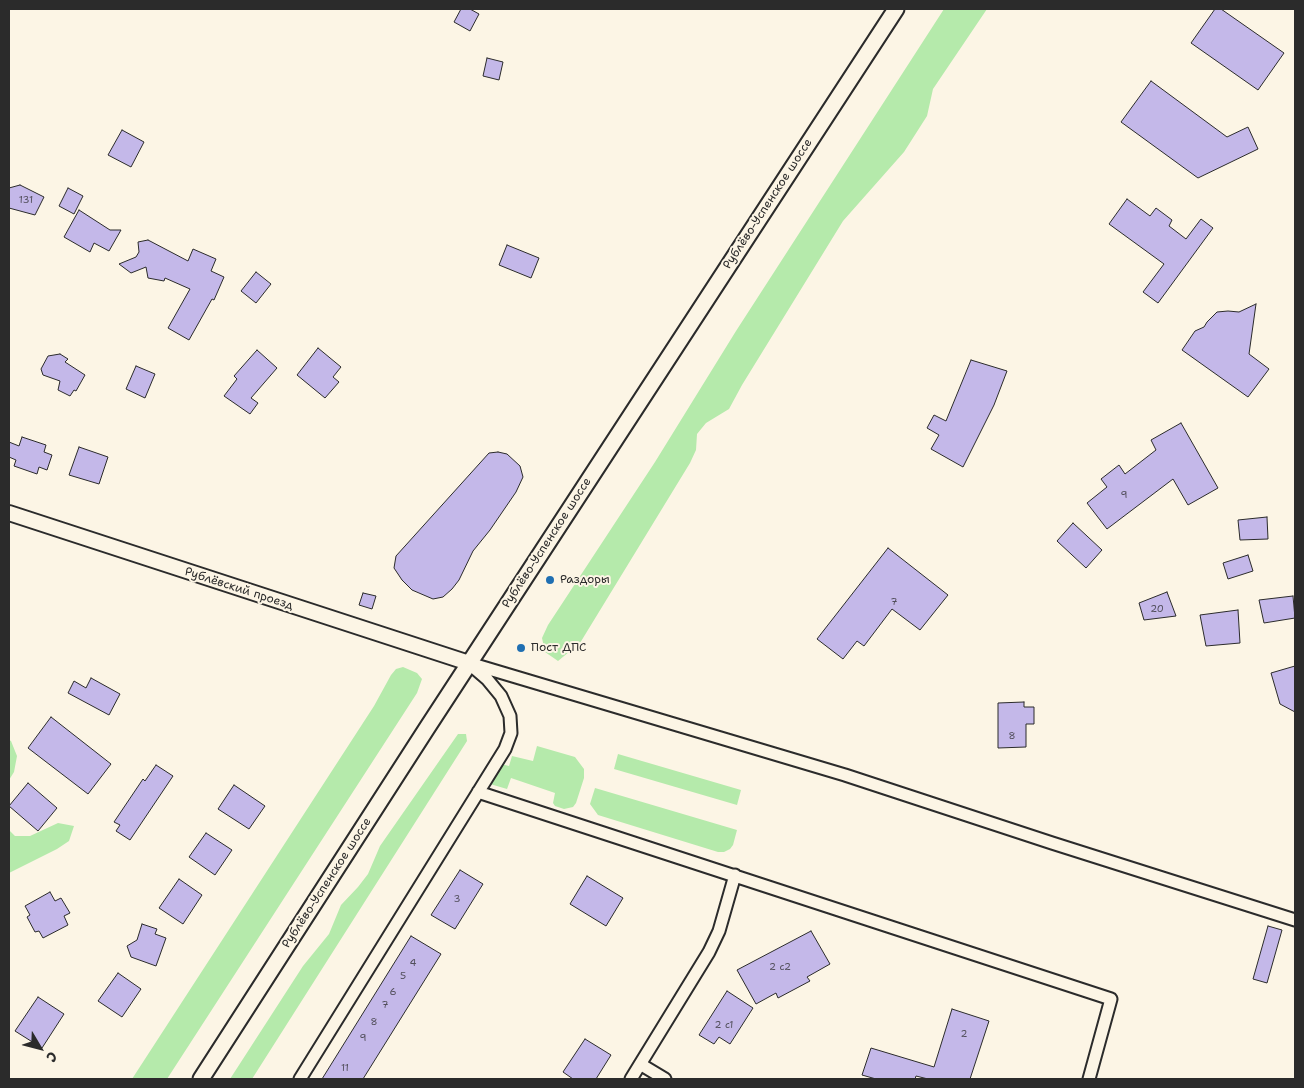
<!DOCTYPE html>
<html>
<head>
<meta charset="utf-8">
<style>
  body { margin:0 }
  #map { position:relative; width:1304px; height:1088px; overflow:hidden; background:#fcf5e5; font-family:"Shantell Sans",sans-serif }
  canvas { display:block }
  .frame { position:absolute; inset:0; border:10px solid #2b2b2b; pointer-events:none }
  .north { position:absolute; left:15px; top:1023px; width:50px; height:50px; -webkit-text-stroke:4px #fcf5e5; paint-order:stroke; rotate:127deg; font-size:14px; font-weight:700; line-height:20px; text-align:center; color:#2b2b2b }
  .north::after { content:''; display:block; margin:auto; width:18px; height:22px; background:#2b2b2b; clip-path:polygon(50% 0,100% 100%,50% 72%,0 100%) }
</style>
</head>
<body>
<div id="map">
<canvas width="1304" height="1088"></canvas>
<div class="frame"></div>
<div class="north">С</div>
</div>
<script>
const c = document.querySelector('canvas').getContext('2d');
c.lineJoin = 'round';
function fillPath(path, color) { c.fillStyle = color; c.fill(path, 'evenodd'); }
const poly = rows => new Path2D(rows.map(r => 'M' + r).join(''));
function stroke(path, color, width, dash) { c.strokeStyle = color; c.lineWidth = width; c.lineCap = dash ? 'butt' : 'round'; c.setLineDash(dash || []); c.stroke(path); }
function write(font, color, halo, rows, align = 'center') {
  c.font = font + ' "Shantell Sans",sans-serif'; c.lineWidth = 4; c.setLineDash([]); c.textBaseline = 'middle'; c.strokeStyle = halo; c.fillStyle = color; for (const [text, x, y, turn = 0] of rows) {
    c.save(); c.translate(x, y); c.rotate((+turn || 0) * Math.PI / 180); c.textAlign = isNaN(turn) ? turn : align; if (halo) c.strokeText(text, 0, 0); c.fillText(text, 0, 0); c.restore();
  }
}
const green = poly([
  [944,9,987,9,933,89,927,116,904,152,843,221,742,385,729,409,706,423,697,434,696,450,690,463,580,643,558,661,545,652,542,638,548,625,655,462,736,331],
  [403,667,417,673,422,679,417,693,167,1079,132,1079,374,706,391,675,396,669],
  [458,734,466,734,467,741,252,1079,230,1079,303,966,329,934,341,905,358,887,368,874,380,846],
  [9,740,11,741,17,756,14,772,9,780],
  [537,746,575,757,584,769,584,778,576,803,573,807,564,809,555,806,553,803,555,793,511,778,507,789,490,784,501,764,509,766,512,756,533,761],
  [618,754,741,790,737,805,614,769],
  [595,788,737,830,733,845,730,849,724,852,718,852,598,815,590,804],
  [58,823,74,826,69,841,57,849,9,873,9,830,15,836,30,836]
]);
const building = poly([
  [461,9,470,9,479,14,470,31,454,22,461,9],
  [1215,9,1221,9,1284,53,1258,90,1191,43,1215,9],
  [487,58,503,62,499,80,483,76,487,58],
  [1151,81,1227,137,1248,127,1258,149,1198,178,1121,122,1151,81],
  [122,130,144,142,131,167,108,155,122,130],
  [20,185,44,197,35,215,9,208,9,188,20,185],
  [68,188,83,196,74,214,59,206,68,188],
  [1127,199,1150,216,1156,208,1172,220,1169,226,1186,239,1201,219,1213,228,1158,303,1143,292,1164,264,1109,224,1127,199],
  [79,210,110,230,121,230,109,251,94,243,90,252,64,237,79,210],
  [148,240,188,261,193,249,216,259,211,271,224,277,214,300,212,299,189,340,168,328,190,289,165,278,164,281,148,278,146,267,131,273,119,264,136,257,139,252,138,242,148,240],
  [507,245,539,258,531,278,499,265,507,245],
  [256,272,271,284,256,303,241,291,256,272],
  [1256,304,1249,354,1269,369,1248,397,1182,350,1195,331,1204,327,1207,322,1217,312,1228,311,1239,312,1256,304],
  [318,348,341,367,333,377,339,382,325,398,297,375,318,348],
  [257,350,277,368,251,398,258,403,250,414,224,396,237,379,234,376,257,350],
  [60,354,68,359,65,362,85,375,76,391,74,390,70,396,58,390,60,381,43,375,41,369,48,356,60,354],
  [971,360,1007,371,994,405,963,467,931,449,939,435,927,428,934,415,946,421,971,360],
  [136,366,155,374,145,398,126,389,136,366],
  [1181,423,1218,488,1188,505,1173,479,1107,529,1087,503,1107,487,1101,479,1119,465,1125,474,1156,450,1151,440,1181,423],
  [22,437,46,445,44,452,52,455,47,470,39,467,37,474,14,466,16,460,9,457,9,442,19,446,22,437],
  [79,447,108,457,99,484,69,475,79,447],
  [498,452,507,454,520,466,523,477,516,492,490,530,473,551,459,580,452,589,443,597,433,599,412,590,402,580,394,568,396,556,489,453,498,452],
  [1267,517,1268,539,1240,540,1238,520,1267,517],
  [1073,523,1102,550,1086,568,1057,541,1073,523],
  [888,548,948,595,920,630,892,609,864,646,857,641,843,659,817,639,888,548],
  [1248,555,1253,571,1228,579,1223,563,1248,555],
  [1167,592,1176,616,1144,620,1139,603,1167,592],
  [363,593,376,596,372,609,359,605,363,593],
  [1293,596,1295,618,1264,623,1259,600,1293,596],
  [1238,610,1240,643,1206,646,1200,615,1238,610],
  [1295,666,1295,712,1280,704,1271,673,1295,666],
  [91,678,120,694,109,715,68,693,74,681,86,688,91,678],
  [1024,702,1024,707,1034,707,1034,724,1026,724,1026,747,998,748,998,703,1024,702],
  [51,717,111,764,88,794,28,748,51,717],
  [156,765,173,776,130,840,116,831,120,825,114,822,143,779,145,781,156,765],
  [28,783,57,808,38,831,9,806,28,783],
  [234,785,265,806,249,829,218,809,234,785],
  [206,833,232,850,215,875,189,857,206,833],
  [460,870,483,884,455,929,431,915,460,870],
  [587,876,623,898,606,926,570,904,587,876],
  [179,879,202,895,183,924,159,908,179,879],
  [50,892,55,901,61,898,70,913,64,916,68,925,43,938,39,931,35,932,27,917,30,915,25,906,50,892],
  [142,924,157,929,155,934,166,938,156,966,131,957,127,946,137,940,142,924],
  [1268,926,1282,930,1267,983,1253,979,1268,926],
  [811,931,830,964,807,977,810,981,778,998,776,993,756,1004,737,970,811,931],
  [411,936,441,954,363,1079,322,1079,411,936],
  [118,973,141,989,122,1017,98,1001,118,973],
  [727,991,753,1008,730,1044,719,1037,714,1044,699,1035,727,991],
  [38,997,64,1014,42,1048,15,1031,38,997],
  [952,1009,989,1021,970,1079,928,1079,916,1076,915,1079,876,1079,862,1075,871,1048,934,1067,952,1009],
  [585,1039,611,1055,596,1079,573,1079,563,1072,585,1039]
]);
const minor = poly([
  [469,663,845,775,1052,843,1295,920],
  [478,792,1111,999,1089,1079],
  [640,1064,665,1079],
  [300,1079,505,749,511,733,510,716,501,696,487,679,473,667],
  [631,1079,709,952,719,931,735,875]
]);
const tertiary = poly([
  [9,513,469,663]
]);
const secondary = poly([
  [201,1079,427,728,896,9]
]);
const markers = [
  [550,580,5,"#1f6fb2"],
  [521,648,5,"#1f6fb2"]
];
const numberNames = [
  ["131",26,200],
  ["9",1124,495],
  ["7",894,602],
  ["20",1157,609],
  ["8",1012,736],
  ["3",457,899],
  ["4",413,963],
  ["2 с2",780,967],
  ["5",403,976],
  ["6",393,992],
  ["7",385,1005],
  ["8",374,1022],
  ["2 с1",724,1025],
  ["2",964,1034],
  ["9",363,1038],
  ["11",345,1068]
];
const streetNames = [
  ["Рублёво-Успенское шоссе",768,204,-57],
  ["Рублёво-Успенское шоссе",547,543,-57],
  ["Рублёвский проезд",239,589,18],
  ["Рублёво-Успенское шоссе",327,883,-57]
];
const poiNames = [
  ["Раздоры",560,580],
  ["Пост ДПС",531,648]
];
fillPath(green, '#b5eaab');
fillPath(building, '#c4b8e9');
stroke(building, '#2b2b2b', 1);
stroke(minor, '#2b2b2b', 15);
stroke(tertiary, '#2b2b2b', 18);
stroke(secondary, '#2b2b2b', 19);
stroke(minor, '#fcf5e5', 11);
stroke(tertiary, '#fcf5e5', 14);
stroke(secondary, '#fcf5e5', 15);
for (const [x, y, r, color] of markers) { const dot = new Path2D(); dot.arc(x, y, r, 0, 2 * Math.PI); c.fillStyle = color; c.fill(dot); stroke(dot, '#fcf5e5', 2); }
write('10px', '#514e5a', null, numberNames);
write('12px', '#2b2b2b', '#fcf5e5', streetNames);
write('12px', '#2b2b2b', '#fcf5e5', poiNames, 'left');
</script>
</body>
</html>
